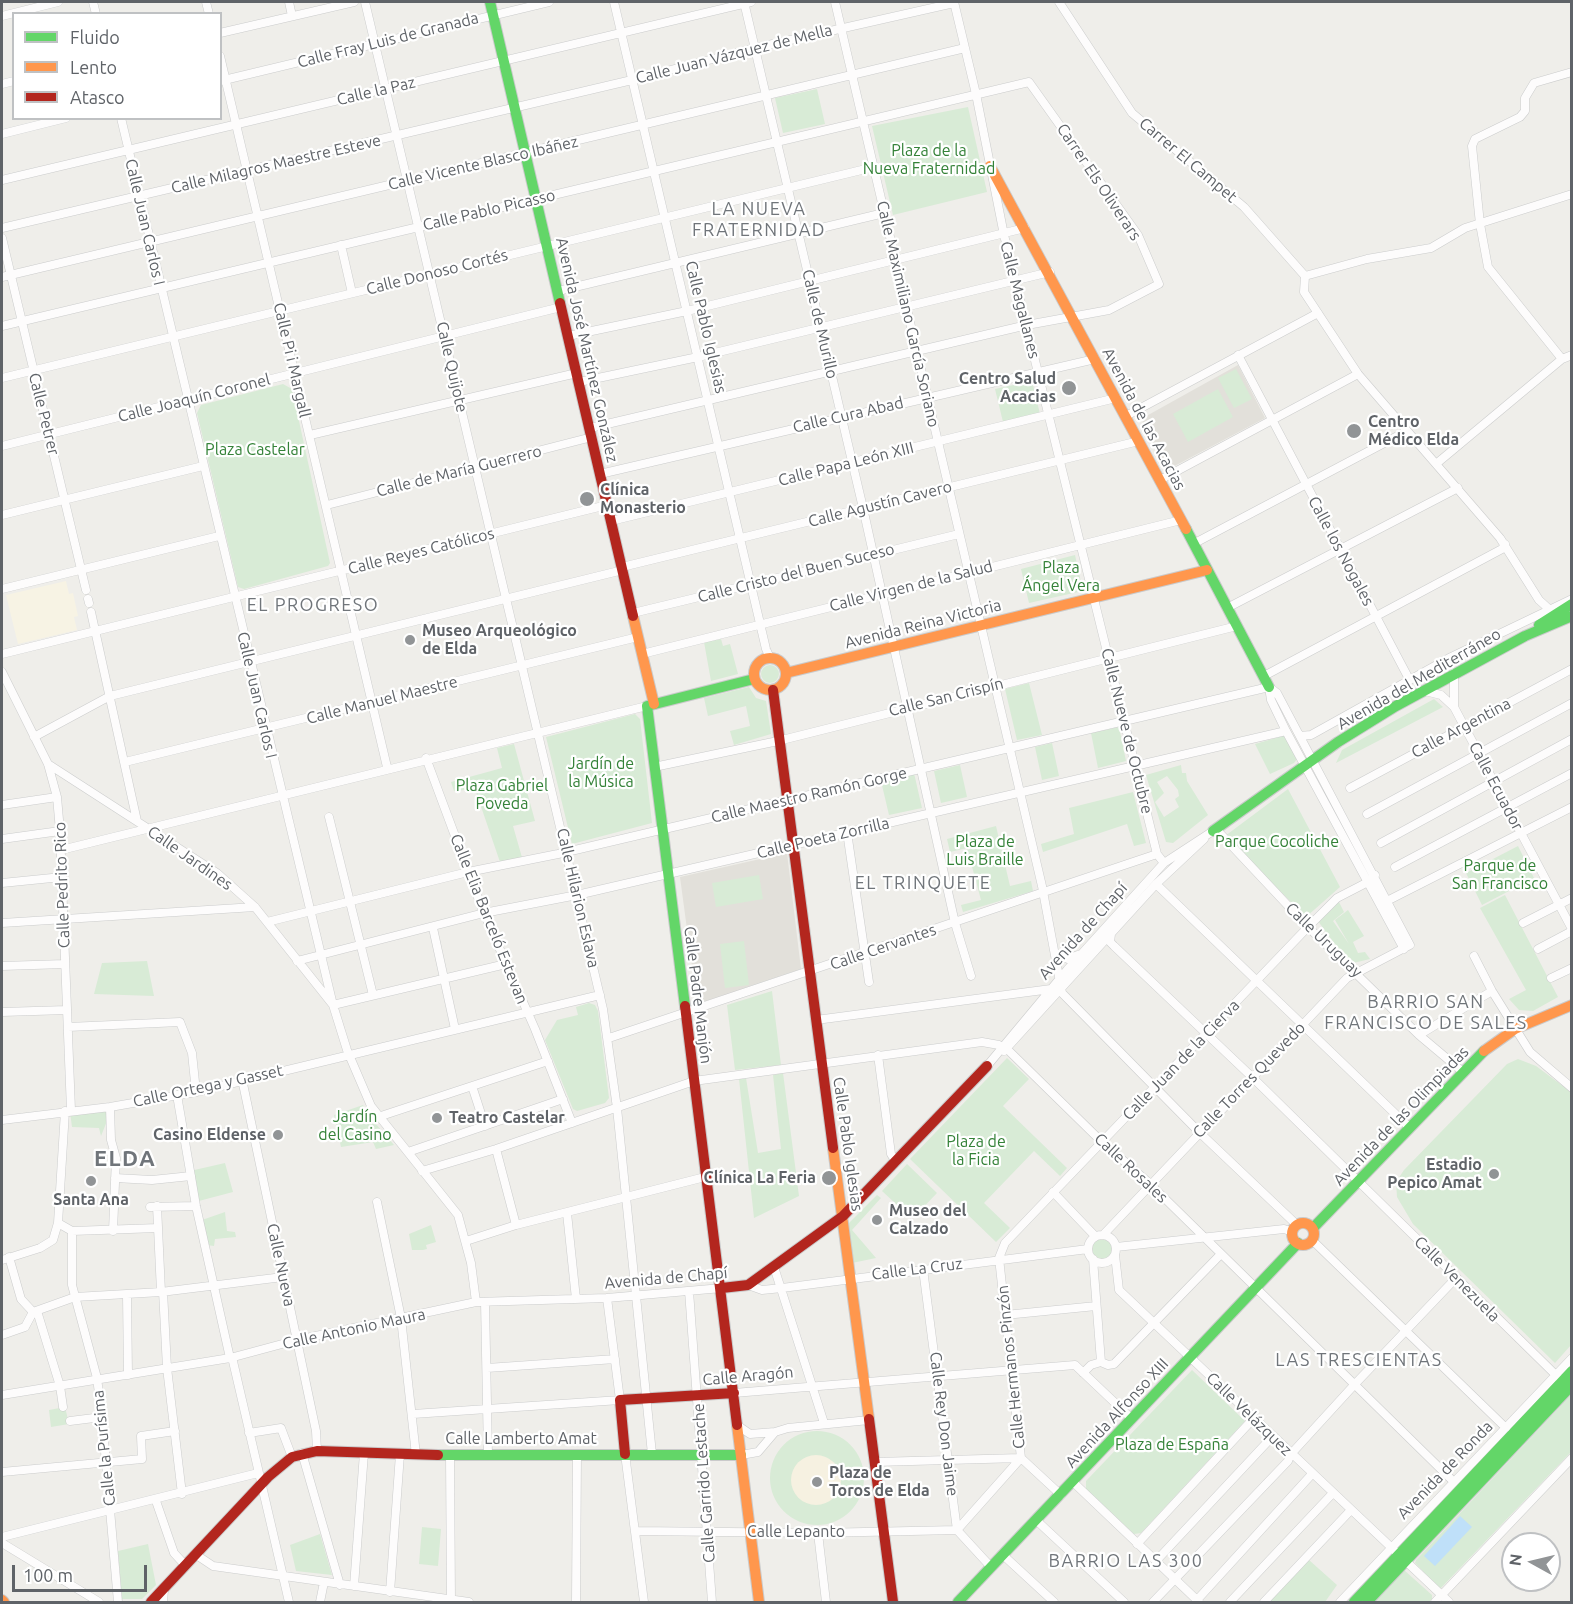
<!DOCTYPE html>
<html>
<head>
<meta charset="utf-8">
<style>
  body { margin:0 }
  #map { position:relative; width:1573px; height:1604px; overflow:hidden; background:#efeeea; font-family:Ubuntu,sans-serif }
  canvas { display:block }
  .frame { position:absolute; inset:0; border:3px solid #5f6368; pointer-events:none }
  .legend { position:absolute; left:12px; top:12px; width:210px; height:108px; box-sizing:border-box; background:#fff; border:2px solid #bfc1c3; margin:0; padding:8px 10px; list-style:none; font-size:18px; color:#5f6368 }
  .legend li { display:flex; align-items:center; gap:12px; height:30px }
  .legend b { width:30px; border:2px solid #bfc1c3 }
  .north { position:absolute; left:1501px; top:1532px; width:60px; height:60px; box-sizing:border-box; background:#fff; border:2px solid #bfc1c3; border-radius:50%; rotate:278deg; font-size:16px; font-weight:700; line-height:24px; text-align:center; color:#5f6368 }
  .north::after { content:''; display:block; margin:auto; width:21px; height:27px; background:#919496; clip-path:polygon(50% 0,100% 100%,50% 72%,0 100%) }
  .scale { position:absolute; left:12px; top:1565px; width:135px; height:27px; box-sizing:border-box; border:3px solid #5f6368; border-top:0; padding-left:8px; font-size:18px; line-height:21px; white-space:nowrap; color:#5f6368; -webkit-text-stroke:4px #fff; paint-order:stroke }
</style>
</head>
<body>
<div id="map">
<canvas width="1573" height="1604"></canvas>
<div class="frame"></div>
<ul class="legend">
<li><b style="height:8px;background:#63d668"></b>Fluido</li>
<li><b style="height:8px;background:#ff974d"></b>Lento</li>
<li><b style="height:8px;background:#b3261e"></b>Atasco</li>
</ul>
<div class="north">N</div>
<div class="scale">100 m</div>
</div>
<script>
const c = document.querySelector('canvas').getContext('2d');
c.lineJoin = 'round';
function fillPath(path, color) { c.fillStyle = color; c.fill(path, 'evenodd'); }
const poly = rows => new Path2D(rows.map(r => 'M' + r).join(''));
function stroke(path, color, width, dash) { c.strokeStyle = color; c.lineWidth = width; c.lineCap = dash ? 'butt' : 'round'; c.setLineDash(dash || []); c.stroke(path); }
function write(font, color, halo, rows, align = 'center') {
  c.font = font + ' Ubuntu,sans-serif'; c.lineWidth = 4.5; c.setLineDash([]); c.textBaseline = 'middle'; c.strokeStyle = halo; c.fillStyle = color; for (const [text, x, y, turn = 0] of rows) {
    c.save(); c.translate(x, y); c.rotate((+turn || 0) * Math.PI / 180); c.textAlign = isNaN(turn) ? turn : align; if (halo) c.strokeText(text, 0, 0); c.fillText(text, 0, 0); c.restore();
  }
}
const commercial = poly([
  [66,581,69,594,73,593,78,616,74,617,77,630,18,644,6,595]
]);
const education = poly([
  [1238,365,1265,418,1167,470,1141,419],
  [787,853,801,969,697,1004,680,877]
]);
const green = poly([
  [817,89,825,124,783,133,775,98],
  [968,107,987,192,893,215,872,126],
  [1236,369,1252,399,1234,408,1218,378],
  [1032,381,1040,414,1003,422,995,389],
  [283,384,292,389,330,563,328,566,244,589,238,587,197,413,201,405],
  [1218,389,1233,417,1188,442,1173,414],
  [1075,555,1082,587,1078,592,1029,603,1021,569],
  [721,639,723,646,730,644,738,674,711,681,704,642],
  '761 674a9 9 0 1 1 18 0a9 9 0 1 1-18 0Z',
  [1029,683,1042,735,1017,740,1005,689],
  [749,687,756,698,766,701,771,734,734,745,730,731,750,726,746,706,708,716,704,698],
  [1434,699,1443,707,1336,763,1342,750],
  [635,714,640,719,652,823,572,844,546,737],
  [1119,727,1126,761,1098,768,1091,733],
  [1286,735,1297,759,1294,763,1270,774,1255,744],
  [1052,743,1059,776,1042,780,1035,747],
  [514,744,535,821,513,826,523,861,501,865,475,789,454,791,451,782,502,768,497,748],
  [960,765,967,797,941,803,934,771],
  [1181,765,1182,773,1186,773,1187,781,1208,815,1173,843,1166,842,1146,775],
  [1167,776,1178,790,1179,796,1175,799,1179,807,1164,817,1155,802,1164,793,1157,782],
  [914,773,922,808,889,815,881,781],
  [1288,789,1340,887,1306,917,1225,836],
  [1133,792,1146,843,1134,846,1127,824,1043,852,1041,844,1074,834,1069,808],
  [996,826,1010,886,1031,881,1033,891,963,912,961,905,981,900,967,848,950,852,947,839],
  [1518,846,1534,878,1482,905,1466,873],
  [759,875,763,899,716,907,712,883],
  [1505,895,1558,997,1533,1011,1519,1010,1509,999,1526,990,1480,908],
  [1338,900,1344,912,1333,921,1349,944,1335,920,1348,910,1364,936,1353,942,1358,953,1365,952,1370,959,1349,964,1318,921],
  [744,941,749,985,725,988,720,944],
  [147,961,154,996,94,994,102,963],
  [772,991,781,1065,735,1070,727,1005],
  [589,1003,595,1005,598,1011,609,1098,605,1103,577,1111,573,1109,545,1040,557,1020,578,1015,576,1007],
  [1007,1058,1029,1079,1003,1106,1067,1168,1060,1176,1034,1151,984,1203,1010,1228,996,1242,910,1159],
  [1518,1059,1536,1066,1571,1092,1571,1345,1555,1363,1413,1224,1397,1197,1396,1182,1404,1170,1507,1064],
  [783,1073,799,1196,754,1218,739,1079,746,1078,758,1153,781,1149,773,1075],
  [363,1105,369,1116,394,1145,376,1149,373,1142,341,1147,334,1115],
  [70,1112,106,1112,107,1121,101,1136,99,1128,72,1127],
  [225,1163,233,1192,195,1202,190,1171],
  [907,1164,937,1193,915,1216,909,1216,882,1191],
  [877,1195,881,1198,852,1230,876,1258,852,1263,847,1225],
  [225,1212,227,1231,235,1232,236,1237,215,1239,214,1246,207,1245,202,1220],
  [431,1225,436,1242,426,1245,427,1249,423,1250,412,1250,409,1234],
  '1092 1249a10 10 0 1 1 20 0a10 10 0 1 1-20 0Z',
  [1192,1370,1245,1421,1141,1533,1134,1534,1086,1489,1086,1481],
  [1570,1396,1571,1452,1440,1589,1415,1563,1416,1560],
  [65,1407,69,1424,51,1427,49,1410],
  '770 1478a47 47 0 1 1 94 0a47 47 0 1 1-94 0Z',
  [422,1527,441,1529,438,1566,419,1564],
  [320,1534,332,1575,296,1571,290,1545],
  [148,1544,156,1585,142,1599,122,1599,118,1551],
  [1309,1560,1337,1585,1325,1602,1269,1602],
  [1404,1570,1432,1595,1432,1599,1429,1602,1374,1602]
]);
const sand = poly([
  '791 1480a25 25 0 1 1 50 0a25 25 0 1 1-50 0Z'
]);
const water = poly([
  [1460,1516,1472,1527,1435,1566,1424,1556]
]);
const street = poly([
  [93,2,96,14],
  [206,2,209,14],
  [289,2,292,16],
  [365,2,603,1009,617,1108,652,1454],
  [614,2,766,649,770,658],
  [744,2,863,508,955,923,971,976],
  [835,2,1042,886,1062,993,1199,1132,1297,1225],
  [954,2,976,94,1004,235,1157,854,1164,863],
  [1059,2,1132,113,1244,207,1305,276,1304,292,1358,374,1500,538,1539,600,1549,609,1559,612],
  [2,16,58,2],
  [220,33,354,2],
  [220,56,387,767],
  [220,81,549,2],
  [2,84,14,81],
  [121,118,333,1005,506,964],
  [2,134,66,118],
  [2,180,751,2],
  [2,228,632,80,755,48,954,3],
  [2,238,86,590],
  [341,245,352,293],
  [1305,276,1367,259,1431,248,1465,228,1572,194],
  [2,277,965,48],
  [558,291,884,213],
  [2,326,1029,82,1138,235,1159,284,1109,310,1027,325,590,428],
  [568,336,687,311,1025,228],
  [1238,355,1408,677,1408,682],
  [1562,359,1488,267,1480,224,1472,146,1475,139,1520,117,1525,111,1525,98,1534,83,1572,72],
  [2,378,874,167],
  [579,382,698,357,1050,272],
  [1126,416,1318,313],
  [310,435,577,373],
  [2,446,561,307],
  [1436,464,1562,359,1572,355],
  [600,474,1095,359],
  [1160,480,1358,374],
  [327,505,592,437],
  [2,515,203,466],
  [611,521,1116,398],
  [1193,544,1407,431],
  [622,567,1139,441],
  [2,589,219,536],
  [88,599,89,603],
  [1227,608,1458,488],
  [91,612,137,821],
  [633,613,959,534],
  [2,654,607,505],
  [642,654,1181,520],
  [2,672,48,764,57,797,60,831,71,1110],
  [1264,676,1502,549,1505,544],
  [1269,687,1271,700,1286,731,1404,949],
  [1425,691,1441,695,1454,707,1572,929],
  [1454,707,1454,673],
  [1300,736,1311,735,1451,657,1572,599],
  [34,737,110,696,623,570],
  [426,758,483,911,535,1029,572,1123],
  [125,762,638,637],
  [48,764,217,873,255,907,333,1005,347,1050,371,1106,458,1215,471,1263,476,1302],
  [654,767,778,741,1237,626],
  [1350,788,1572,669],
  [2,805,57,797],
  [1367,814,1572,703],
  [329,817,373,995],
  [1216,829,1308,927,1419,1035,1463,1072],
  [847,832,869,982],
  [2,839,60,831],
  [1381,843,1572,739],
  [61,850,647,706],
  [1395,867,1572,773],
  [2,883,62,877],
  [1156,884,1410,1128],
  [1383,903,1572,807],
  [267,922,468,872,558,854,1269,687],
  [2,923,255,907],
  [1523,923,1572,898],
  [433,928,455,1029],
  [1111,934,1110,942,1114,946,1252,1077,1564,1383],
  [1538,949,1572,931],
  [1056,954,1068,959,1078,955],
  [1474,956,1492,991,1530,1052,1572,1088],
  [297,961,484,913,577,895,1286,731],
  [2,966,65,964],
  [1551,978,1572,968],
  [2,1012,67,1010],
  [816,1020,1051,989],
  [68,1027,180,1022,192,1053,196,1092],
  [1419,1035,1492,991],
  [609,1038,1157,854],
  [1004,1051,1156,884,1204,839],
  [878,1055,891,1154,896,1162],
  [987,1066,1067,970,1164,863,1213,831],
  [242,1079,316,1431,317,1451],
  [472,1086,485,1126],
  [177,1095,196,1206,230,1358],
  [110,1107,111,1140,116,1158,113,1231],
  [378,1117,548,1061],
  [2,1120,110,1107,196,1092,600,995],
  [496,1149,516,1225],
  [408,1152,563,1099],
  [422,1171,496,1149,694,1081,982,1042,999,1045,1007,1049,1101,1141,1149,1183,1454,1482],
  [115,1178,152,1180,191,1176],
  [1053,1192,1095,1236],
  [377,1202,401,1318,416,1455],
  [157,1206,161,1292],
  [150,1207,196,1206],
  [567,1213,576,1299],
  [58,1223,72,1231,158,1228],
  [72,1231,72,1285,97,1378,102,1417,118,1602],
  '1088 1249a14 14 0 1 1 28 0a14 14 0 1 1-28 0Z',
  [1103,1235,1347,978,1410,945,1277,693,1269,687],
  [1312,1240,1506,1428],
  [466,1241,516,1225,705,1177],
  [1116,1247,1284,1229,1293,1232],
  [1115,1255,1119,1290,1449,1602],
  [9,1257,21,1299,33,1312],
  [1093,1259,1101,1362],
  [2,1260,40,1248,53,1240,58,1223,65,1111],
  [774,1267,824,1423],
  [923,1269,957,1530,991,1567],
  [748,1285,762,1290,782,1288,1088,1249],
  [163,1291,167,1368,182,1494],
  [689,1291,712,1602],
  [127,1295,128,1375],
  [485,1302,488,1455],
  [37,1311,60,1386,63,1407],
  [1005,1315,1096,1306],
  [2,1335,25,1327,33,1312,75,1297,161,1292,283,1277],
  [232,1357,289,1602],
  [1101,1362,1108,1365,1114,1364,1220,1255],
  [487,1368,615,1359],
  [1083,1373,1091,1365,1101,1362],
  [734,1393,1075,1365,1132,1419],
  [2,1395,230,1358,297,1340,476,1302,607,1298,722,1288],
  [413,1414,620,1400,607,1298],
  [70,1421,102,1417],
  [737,1425,750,1434,775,1432],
  [249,1433,281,1428,292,1457],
  [302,1453,340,1585],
  [625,1454,644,1602],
  [450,1455,451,1602],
  [741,1455,758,1452,775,1432,788,1428,869,1420],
  [875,1462,1021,1458],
  [2,1472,142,1459,141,1436,175,1431],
  [1073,1482,1199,1602],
  [1061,1495,1021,1458,999,1258,1005,1243,1308,927,1337,898,1368,882,1375,875],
  [156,1501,174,1553,185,1565],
  [1036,1520,1124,1602],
  [635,1531,818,1533,957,1530,1021,1458],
  [818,1533,826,1602],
  [2,1537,258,1473],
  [2,1543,99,1602],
  [1137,1544,1253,1419],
  [195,1554,213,1566,469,1602],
  [1003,1555,1054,1602],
  [1156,1561,1272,1437],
  [354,1586,364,1453],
  [390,1592,400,1454],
  [1197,1600,1312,1474],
  [163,1602,164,1590],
  [320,1602,324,1582],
  [576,1602,577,1454],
  [1153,1602,1288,1461,1291,1454,1355,1384,1456,1278],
  [1230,1602,1332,1494],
  [1264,1602,1350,1511],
  [1340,1602,1572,1358],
  [1435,1602,1572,1458]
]);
const fast = poly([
  [490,2,560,303],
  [1186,529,1269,687],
  [1539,625,1572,604],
  [1213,831,1338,742,1396,706,1525,636,1572,616],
  [685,1006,647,706,754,679],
  [1313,1228,1484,1051],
  [438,1455,741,1455],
  [958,1602,1298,1243],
  [1354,1602,1572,1371],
  [1367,1602,1572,1385]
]);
const slow = poly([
  [990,166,1186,529],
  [633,616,654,704],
  '754 674a16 16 0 1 1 32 0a16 16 0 1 1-32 0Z',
  [786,673,1207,570],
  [1484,1051,1515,1029,1572,1005],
  [833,1148,869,1419],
  '1292 1234a11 11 0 1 1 22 0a11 11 0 1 1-22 0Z',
  [737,1425,759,1602],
  [2,1600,4,1602]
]);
const jam = poly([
  [560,303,633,616],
  [773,690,833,1148],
  [685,1006,737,1425],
  [722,1288,748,1285,843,1216,987,1066],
  [869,1419,893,1602],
  [625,1454,620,1400,734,1393],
  [151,1602,268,1477,292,1457,317,1451,438,1455]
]);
const markers = [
  [1069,388,8,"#919496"],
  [1354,431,8,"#919496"],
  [587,499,8,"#919496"],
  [410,640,6,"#919496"],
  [437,1118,6,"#919496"],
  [278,1135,6,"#919496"],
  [1494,1174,6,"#919496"],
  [829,1178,8,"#919496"],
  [91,1181,6,"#919496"],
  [877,1220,6,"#919496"],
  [817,1482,6,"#919496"]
];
const streetNames = [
  ["Calle Fray Luis de Granada",388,40,-14],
  ["Calle Juan Vázquez de Mella",734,54,-14],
  ["Calle la Paz",376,91,-13],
  ["Carrer El Campet",1188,160,40],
  ["Calle Vicente Blasco Ibáñez",483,163,-13],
  ["Calle Milagros Maestre Esteve",276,164,-13],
  ["Carrer Els Oliverars",1099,182,56],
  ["Calle Pablo Picasso",489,210,-13],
  ["Calle Juan Carlos I",145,222,77],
  ["Calle Donoso Cortés",437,272,-14],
  ["Calle Magallanes",1020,300,76],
  ["Calle Maximiliano García Soriano",908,314,77],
  ["Calle de Murillo",820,324,77],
  ["Calle Pablo Iglesias",706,327,77],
  ["Avenida José Martínez González",587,350,77],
  ["Calle Pi i Margall",292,360,77],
  ["Calle Quijote",452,367,77],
  ["Calle Joaquín Coronel",194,398,-14],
  ["Calle Petrer",44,414,76],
  ["Calle Cura Abad",848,415,-13],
  ["Avenida de las Acacias",1144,419,62],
  ["Calle Papa León XIII",846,464,-14],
  ["Calle de María Guerrero",459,471,-14],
  ["Calle Agustín Cavero",880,504,-14],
  ["Calle Reyes Católicos",421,551,-14],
  ["Calle los Nogales",1341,551,62],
  ["Calle Cristo del Buen Suceso",796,573,-14],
  ["Calle Virgen de la Salud",911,586,-14],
  ["Avenida Reina Victoria",923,624,-14],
  ["Avenida del Mediterráneo",1419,679,-30],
  ["Calle Juan Carlos I",257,695,77],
  ["Calle San Crispín",946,697,-14],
  ["Calle Manuel Maestre",382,700,-14],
  ["Calle Argentina",1461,728,-28],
  ["Calle Nueve de Octubre",1127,731,76],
  ["Calle Ecuador",1496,786,62],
  ["Calle Maestro Ramón Gorge",809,795,-13],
  ["Calle Poeta Zorrilla",823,838,-13],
  ["Calle Jardines",190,858,35],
  ["Calle Pedrito Rico",62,885,-92],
  ["Calle Hilarion Eslava",578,898,77],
  ["Calle Elia Barceló Estevan",489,919,68],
  ["Avenida de Chapí",1083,931,-48],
  ["Calle Uruguay",1324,940,44],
  ["Calle Cervantes",883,947,-19],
  ["Calle Padre Manjón",698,995,83],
  ["Calle Juan de la Cierva",1181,1060,-46],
  ["Calle Torres Quevedo",1249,1080,-46],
  ["Calle Ortega y Gasset",208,1086,-12],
  ["Avenida de las Olimpiadas",1401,1116,-46],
  ["Calle Pablo Iglesias",848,1144,82],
  ["Calle Rosales",1131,1168,43],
  ["Calle Nueva",281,1265,78],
  ["Calle La Cruz",917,1269,-7],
  ["Avenida de Chapí",666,1278,-5],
  ["Calle Venezuela",1457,1279,45],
  ["Calle Antonio Maura",354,1329,-12],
  ["Calle Hermanos Pinzón",1011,1367,-96],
  ["Calle Aragón",748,1376,-5],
  ["Avenida Alfonso XIII",1117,1413,-47],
  ["Calle Velázquez",1249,1414,44],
  ["Calle Rey Don Jaime",944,1424,83],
  ["Calle Lamberto Amat",521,1439],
  ["Calle la Purísima",104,1448,-96],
  ["Avenida de Ronda",1445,1470,-46],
  ["Calle Garrido Lestache",704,1483,-94],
  ["Calle Lepanto",796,1532]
];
const parkNames = [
  ["Plaza de la",929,151],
  ["Nueva Fraternidad",929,169],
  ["Plaza Castelar",255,450],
  ["Plaza",1061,568],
  ["Ángel Vera",1061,586],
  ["Jardín de",601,764],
  ["la Música",601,782],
  ["Plaza Gabriel",502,786],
  ["Poveda",502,804],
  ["Plaza de",985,842],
  ["Luis Braille",985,860],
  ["Parque Cocoliche",1277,842],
  ["Parque de",1500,866],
  ["San Francisco",1500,884],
  ["Jardín",355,1117],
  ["del Casino",355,1135],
  ["Plaza de",976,1142],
  ["la Ficia",976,1160],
  ["Plaza de España",1172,1445]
];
const poiNames = [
  ["Centro Salud",1056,379,"right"],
  ["Acacias",1056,397,"right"],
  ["Centro",1368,422],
  ["Médico Elda",1368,440],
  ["Clínica",600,490],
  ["Monasterio",600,508],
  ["Museo Arqueológico",422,631],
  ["de Elda",422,649],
  ["Teatro Castelar",449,1118],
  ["Casino Eldense",266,1135,"right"],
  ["Estadio",1482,1165,"right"],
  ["Pepico Amat",1482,1183,"right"],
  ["Clínica La Feria",816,1178,"right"],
  ["Santa Ana",91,1200,"center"],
  ["Museo del",889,1211],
  ["Calzado",889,1229],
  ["Plaza de",829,1473],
  ["Toros de Elda",829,1491]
];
const neighbourhoodNames = [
  ["LA NUEVA",759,209],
  ["FRATERNIDAD",759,230],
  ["EL PROGRESO",313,605],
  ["EL TRINQUETE",923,883],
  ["BARRIO SAN",1426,1002],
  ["FRANCISCO DE SALES",1426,1023],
  ["LAS TRESCIENTAS",1359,1360],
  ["BARRIO LAS 300",1126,1561]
];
const districtNames = [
  ["ELDA",125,1159]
];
fillPath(commercial, '#f7f3e4');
fillPath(education, '#e2e0da');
fillPath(green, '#d8ebd6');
fillPath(sand, '#f6f1e1');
fillPath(water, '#bfe0f9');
stroke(street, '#cbcccc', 9);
stroke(fast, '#cacacb', 12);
stroke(slow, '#cacacb', 12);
stroke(jam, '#cacacb', 12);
stroke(street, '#fdfcfc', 8);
stroke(fast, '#63d668', 10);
stroke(slow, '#ff974d', 10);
stroke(jam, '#b3261e', 10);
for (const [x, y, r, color] of markers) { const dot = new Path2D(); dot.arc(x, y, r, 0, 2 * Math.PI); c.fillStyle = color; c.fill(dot); stroke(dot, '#fff', 2); }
write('16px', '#5f6368', '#fff', streetNames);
write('16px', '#348238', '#fff', parkNames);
write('bold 16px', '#5f6368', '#fff', poiNames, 'left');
c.letterSpacing = '1.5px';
write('18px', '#70757a', '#fff', neighbourhoodNames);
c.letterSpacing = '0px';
c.letterSpacing = '1.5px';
write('bold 22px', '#70757a', '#fff', districtNames);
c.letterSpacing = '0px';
</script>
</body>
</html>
